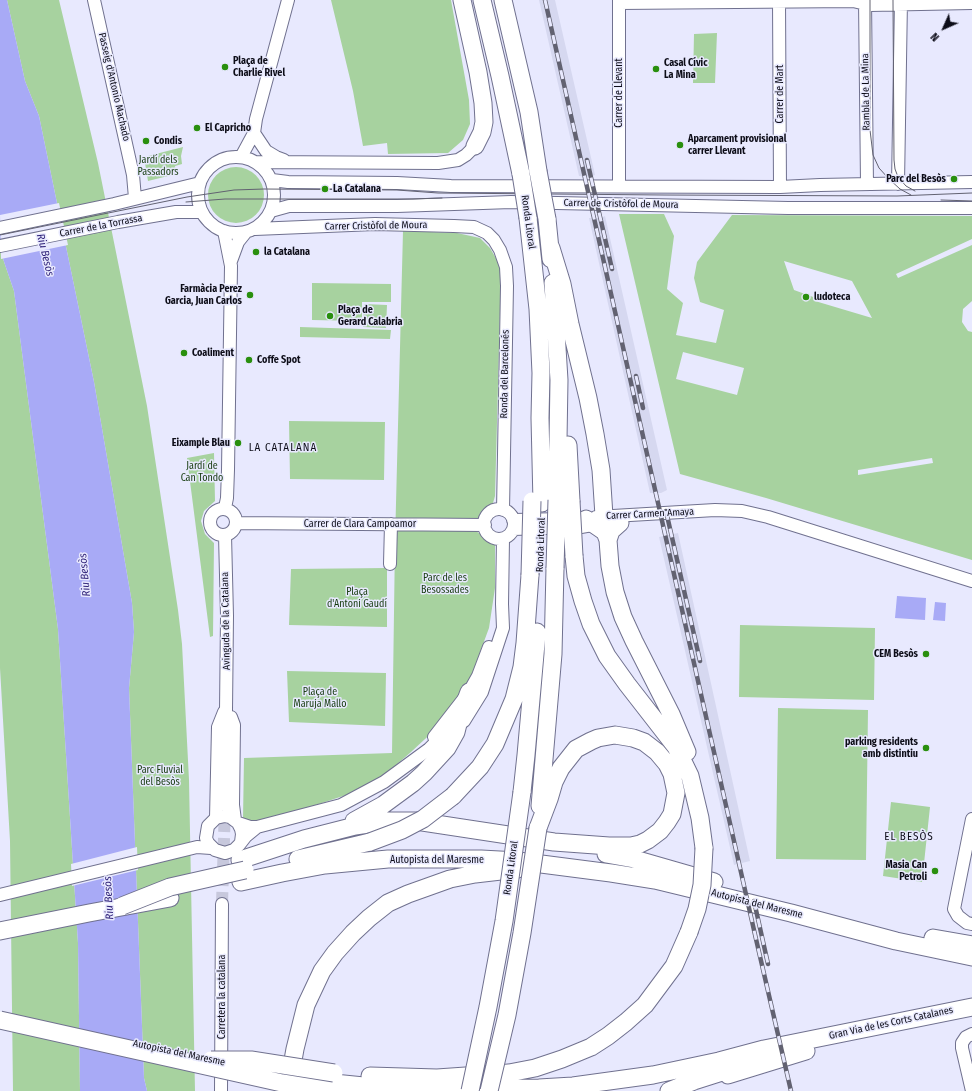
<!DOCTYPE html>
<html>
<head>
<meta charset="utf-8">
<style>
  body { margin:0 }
  #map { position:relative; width:972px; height:1091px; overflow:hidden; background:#e8e9fe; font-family:"Fira Sans Condensed",sans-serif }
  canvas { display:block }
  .north { position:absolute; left:924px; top:8px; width:40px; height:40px; -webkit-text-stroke:3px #e8e9fe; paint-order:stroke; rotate:225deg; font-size:11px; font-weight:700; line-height:16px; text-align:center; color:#0d0d18 }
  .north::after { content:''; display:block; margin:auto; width:14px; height:18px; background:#0d0d18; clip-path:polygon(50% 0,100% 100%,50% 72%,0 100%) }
</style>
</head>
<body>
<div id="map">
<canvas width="972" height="1091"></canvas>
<div class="north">N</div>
</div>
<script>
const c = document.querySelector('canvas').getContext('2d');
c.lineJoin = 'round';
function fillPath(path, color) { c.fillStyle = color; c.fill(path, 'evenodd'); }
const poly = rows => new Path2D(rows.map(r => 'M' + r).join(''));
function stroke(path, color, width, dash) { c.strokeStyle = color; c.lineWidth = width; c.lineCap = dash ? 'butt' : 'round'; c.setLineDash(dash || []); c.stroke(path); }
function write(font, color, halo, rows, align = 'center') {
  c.font = font + ' "Fira Sans Condensed",sans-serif'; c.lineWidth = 3; c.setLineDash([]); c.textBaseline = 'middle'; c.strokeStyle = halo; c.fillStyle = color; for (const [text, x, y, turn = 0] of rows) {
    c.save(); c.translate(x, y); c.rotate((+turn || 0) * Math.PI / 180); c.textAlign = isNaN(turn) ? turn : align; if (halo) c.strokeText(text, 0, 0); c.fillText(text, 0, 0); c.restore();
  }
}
const built = poly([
  [539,0,555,0,595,175,590,177,579,176],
  [605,216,667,490,661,493,650,493,589,218,601,218],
  [678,533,750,861,734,865,659,537]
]);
const green = poly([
  [7,0,59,0,98,163,147,406,178,610,182,644,189,780,195,1091,147,1091,144,1078,129,688,134,632,132,603,94,382,39,116,25,81],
  [331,0,451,0,469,100,470,124,463,140,448,153,388,154,387,143,363,146,353,91],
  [717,33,715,83,693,83,694,34],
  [183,147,181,156,182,164,175,166,176,174,148,181,144,157],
  '208 195a28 28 0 1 1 56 0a28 28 0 1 1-56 0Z',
  [619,214,664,214,674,236,667,289,683,303,676,335,716,343,724,310,700,302,694,278,697,262,732,215,972,216,972,239,896,274,898,278,972,245,972,301,963,309,962,322,968,331,972,332,972,560,766,498,680,474],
  [784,261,852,281,872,318,815,301,816,298,794,290],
  [683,352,744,368,737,395,676,379],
  [932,458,933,463,858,475,858,470],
  [403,231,457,233,480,238,490,248,497,260,501,273,495,496,493,503,480,513,476,531,495,545,495,588,489,628,469,682,438,727,411,752,381,778,346,795,307,808,256,821,243,819,244,758,392,753,395,542],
  [0,250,14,291,58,629,78,943,80,1091,13,1091,10,841,0,668],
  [312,283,391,284,391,302,362,302,362,321,312,320],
  [364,304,387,305,386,328,363,327],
  [300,327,391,330,390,339,300,337],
  [289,421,385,422,384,480,290,479],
  [214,453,215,501,204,511,201,521,205,534,214,543,213,636,210,637,187,458],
  [387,568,387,627,289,625,291,569],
  [740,625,875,628,874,700,739,697],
  [287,671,386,673,385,726,289,722],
  [778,708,868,710,866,860,776,859],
  [891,802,930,807,922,882,883,876]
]);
const water = poly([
  [0,0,7,0,25,81,39,116,94,382,132,603,134,632,129,688,144,1078,147,1091,80,1091,78,943,58,629,14,291,0,250],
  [897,596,926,598,925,620,895,618],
  [935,602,946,603,945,621,933,620]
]);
const pier = poly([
  [59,203,68,245,1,259,0,215],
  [137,847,138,870,72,886,71,864]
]);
const minorTunnel = poly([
  [222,904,225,806]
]);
const minor = poly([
  [94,0,133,175,135,198],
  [619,0,619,186],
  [779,0,780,187],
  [865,0,867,184],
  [619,3,853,1,870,5,972,3],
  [254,133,266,151,276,157,284,160],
  '198 195a38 38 0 1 1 76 0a38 38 0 1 1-76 0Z',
  [241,157,254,133,256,119,288,0],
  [255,162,438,163,458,160,466,155,475,146],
  [272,180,288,182,397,183,451,186,780,187,820,185,972,182],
  [898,184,901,0],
  [271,211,289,206,397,206,511,202,788,208,972,208],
  [0,228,114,204,200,183],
  [255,229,375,224,454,226,474,227,487,233,494,240,500,250,506,267,507,286,503,510],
  [224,231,231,266,228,470,227,498,225,508],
  [0,246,118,222,176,212,202,212],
  [231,261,238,242,246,232],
  '210 522a13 13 0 1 1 26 0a13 13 0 1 1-26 0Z',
  '484 524a15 15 0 1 1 30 0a15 15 0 1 1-30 0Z',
  [596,517,715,510,742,511,768,517,972,581],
  [513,520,564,519],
  [236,523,485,525],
  [513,529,581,527,598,524],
  [225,535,227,616,225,805],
  [390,564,391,524],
  [231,717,234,725,233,805,235,820],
  [434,737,469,692,478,676,489,647],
  [216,818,218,727,224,712],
  [972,819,954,909,958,916,967,923,972,924],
  [238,823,250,827,257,827,341,805,384,782,429,749,445,733,464,721,482,692,503,628,502,604,503,539],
  [241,842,242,834,241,829,238,823,230,817,225,816,216,818,208,826,206,838,208,843,215,850,225,853,234,850,239,845,246,836,257,827],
  [0,895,197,847,211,848],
  [221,1091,222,904],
  [972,1091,962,1048,962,1043,966,1037,972,1034]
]);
const highway = poly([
  [462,0,478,72,483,103,484,122,482,132,475,146],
  [482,0,500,76,521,174],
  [503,0,529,112,538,171],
  [528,218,538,309,541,373,540,418,542,503],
  [547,219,551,259],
  [551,248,562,284,570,324,588,398,595,434,601,470,604,516,595,525],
  [553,283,559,380,557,500],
  [568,445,571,501],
  [586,519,605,532,608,540,610,566,615,592,623,617,634,641,671,714,687,752],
  [608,540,611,531,620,523],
  [574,556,576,576,583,601,591,624,607,656,627,684,676,747,690,776,700,818,704,848],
  [522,792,526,755,537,632],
  [453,796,480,767,495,744,514,699,522,667,525,643,530,575],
  [540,806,553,654,555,568],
  [354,821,383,805,413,783,424,773,447,748,456,732,460,716,469,692],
  [606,854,634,859,714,882],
  [298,859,370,842],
  [240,860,304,839,355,826,388,821,416,821,554,842,609,846,631,846,640,844,648,840,660,831,667,822,672,814,676,793,672,774,667,764,657,752,644,742,633,738,615,735,598,738,591,741,576,749,561,768,554,782,549,799,538,828],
  [241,882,282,873,325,865,388,859,481,859,518,861,611,873,655,880,791,913,896,941,972,957],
  [0,931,89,913,170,898],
  [933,938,972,945],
  [728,1075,806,1051],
  [370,1076,437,1078,509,1073,535,1068,562,1059,591,1047,608,1036,626,1022,645,1005,674,966,689,932],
  [334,1083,403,1090,539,1088,573,1086,653,1075,719,1061,764,1049,972,1007],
  [290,1091,290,1077,295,1049,306,1005,322,971,335,953,353,933,369,918,388,903,408,894,450,879,475,874,518,869],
  [669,1091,694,1081,738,1067]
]);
const tram = poly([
  [870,0,870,130,873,155,879,168,889,179,900,189,911,195],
  [893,0,894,160,895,169,898,177,906,186,915,191],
  [941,200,972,201],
  [186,202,225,199,413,199,442,198],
  [0,235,187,197,234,190,264,189,397,190,438,193,664,195,897,196,972,193]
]);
const rail = poly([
  [545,0,756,939,791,1091],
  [587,160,612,269],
  [636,376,643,408],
  [666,511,700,661],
  [754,901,768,964]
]);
const highwayBridge = poly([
  [538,171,547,219],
  [521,174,528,218],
  [571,501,574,556],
  [555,568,557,500],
  [530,575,532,501],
  [370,842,402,830,423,819,453,796],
  [122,906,170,887,245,870],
  [689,932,697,909,702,885,704,848],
  [0,1020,282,1083,331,1091],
  [211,1060,251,1060,334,1073],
  [470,1091,488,1007,504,921,522,792],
  [489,1091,507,1015,522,933,538,828]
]);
const markers = [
  [225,67,4,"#298f0e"],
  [656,69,4,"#298f0e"],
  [197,128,4,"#298f0e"],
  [146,141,4,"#298f0e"],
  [680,145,4,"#298f0e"],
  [954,179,4,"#298f0e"],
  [325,189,4,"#298f0e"],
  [256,252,4,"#298f0e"],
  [250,295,4,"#298f0e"],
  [806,297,4,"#298f0e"],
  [330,316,4,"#298f0e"],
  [184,353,4,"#298f0e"],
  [249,360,4,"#298f0e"],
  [238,443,4,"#298f0e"],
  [926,654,4,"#298f0e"],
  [926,748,4,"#298f0e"],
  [935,871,4,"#298f0e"]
];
const poiNames = [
  ["Plaça de",233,61],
  ["Charlie Rivel",233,73],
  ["Casal Cívic",664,63],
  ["La Mina",664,75],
  ["El Capricho",205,128],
  ["Aparcament provisional",688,139],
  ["carrer Llevant",688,151],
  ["Condis",154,141],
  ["Parc del Besòs",946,179,"right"],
  ["La Catalana",333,189],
  ["la Catalana",264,252],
  ["Farmàcia Perez",242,289,"right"],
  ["Garcia, Juan Carlos",242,301,"right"],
  ["ludoteca",814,297],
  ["Plaça de",338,310],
  ["Gerard Calabria",338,322],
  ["Coaliment",192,353],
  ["Coffe Spot",257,360],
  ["Eixample Blau",230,443,"right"],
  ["CEM Besòs",918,654,"right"],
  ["parking residents",918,742,"right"],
  ["amb distintiu",918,754,"right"],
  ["Masia Can",927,865,"right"],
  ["Petroli",927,877,"right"]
];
const streetNames = [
  ["Passeig d'Antonio Machado",114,87,77],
  ["Rambla de La Mina",866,92,-91],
  ["Carrer de Llevant",619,93,-90],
  ["Carrer de Mart",780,94,-90],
  ["Carrer de Cristòfol de Moura",621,204,1],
  ["Ronda Litoral",528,222,82],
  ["Carrer de la Torrassa",101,226,-11],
  ["Carrer Cristòfol de Moura",376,226,-1],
  ["Ronda del Barcelonés",505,374,-89],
  ["Carrer Carmen Amaya",650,514,-3],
  ["Carrer de Clara Campoamor",360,524],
  ["Ronda Litoral",541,545,-88],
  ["Avinguda de la Catalana",226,621,-91],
  ["Autopista del Maresme",437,860],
  ["Ronda Litoral",511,868,-82],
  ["Autopista del Maresme",757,904,14],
  ["Carretera la catalana",222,997,-90],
  ["Gran Via de les Corts Catalanes",891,1023,-12],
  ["Autopista del Maresme",179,1053,12]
];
const parkNames = [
  ["Jardí dels",158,160],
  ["Passadors",158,172],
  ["Jardí de",202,466],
  ["Can Tondo",202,478],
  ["Parc de les",445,578],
  ["Besossades",445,590],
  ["Plaça",357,592],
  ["d'Antoni Gaudí",357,604],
  ["Plaça de",320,692],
  ["Maruja Mallo",320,704],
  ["Parc Fluvial",160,770],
  ["del Besòs",160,782]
];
const waterNames = [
  ["Riu Besòs",45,255,76],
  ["Riu Besòs",85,575,-95],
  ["Riu Besòs",109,898,-93]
];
const neighbourhoodNames = [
  ["LA CATALANA",283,448],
  ["EL BESÒS",909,837]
];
fillPath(built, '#d6d8f0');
fillPath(green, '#a7d29f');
fillPath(water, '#a8aaf6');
fillPath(pier, '#e8e9fe');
stroke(minorTunnel, '#c7c8dc', 12, [12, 6]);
stroke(minor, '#70718f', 14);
stroke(highway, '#70718f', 19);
stroke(minor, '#fff', 12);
stroke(highway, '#fff', 17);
stroke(tram, '#626271', 1);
stroke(rail, '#626271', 4.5);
stroke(rail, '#e8e9fe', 3, [9]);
stroke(highwayBridge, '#70718f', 19, []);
stroke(highwayBridge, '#fff', 17);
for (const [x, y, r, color] of markers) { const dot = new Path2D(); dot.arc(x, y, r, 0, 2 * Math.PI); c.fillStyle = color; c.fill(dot); stroke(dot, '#e8e9fe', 1.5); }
write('bold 10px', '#0d0d18', '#e8e9fe', poiNames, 'left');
write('10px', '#0d0d18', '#e8e9fe', streetNames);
write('10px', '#153a0d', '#e8e9fe', parkNames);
write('italic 11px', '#302379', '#e8e9fe', waterNames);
c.letterSpacing = '1px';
write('11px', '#0d0d18', '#e8e9fe', neighbourhoodNames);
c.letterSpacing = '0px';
</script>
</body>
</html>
